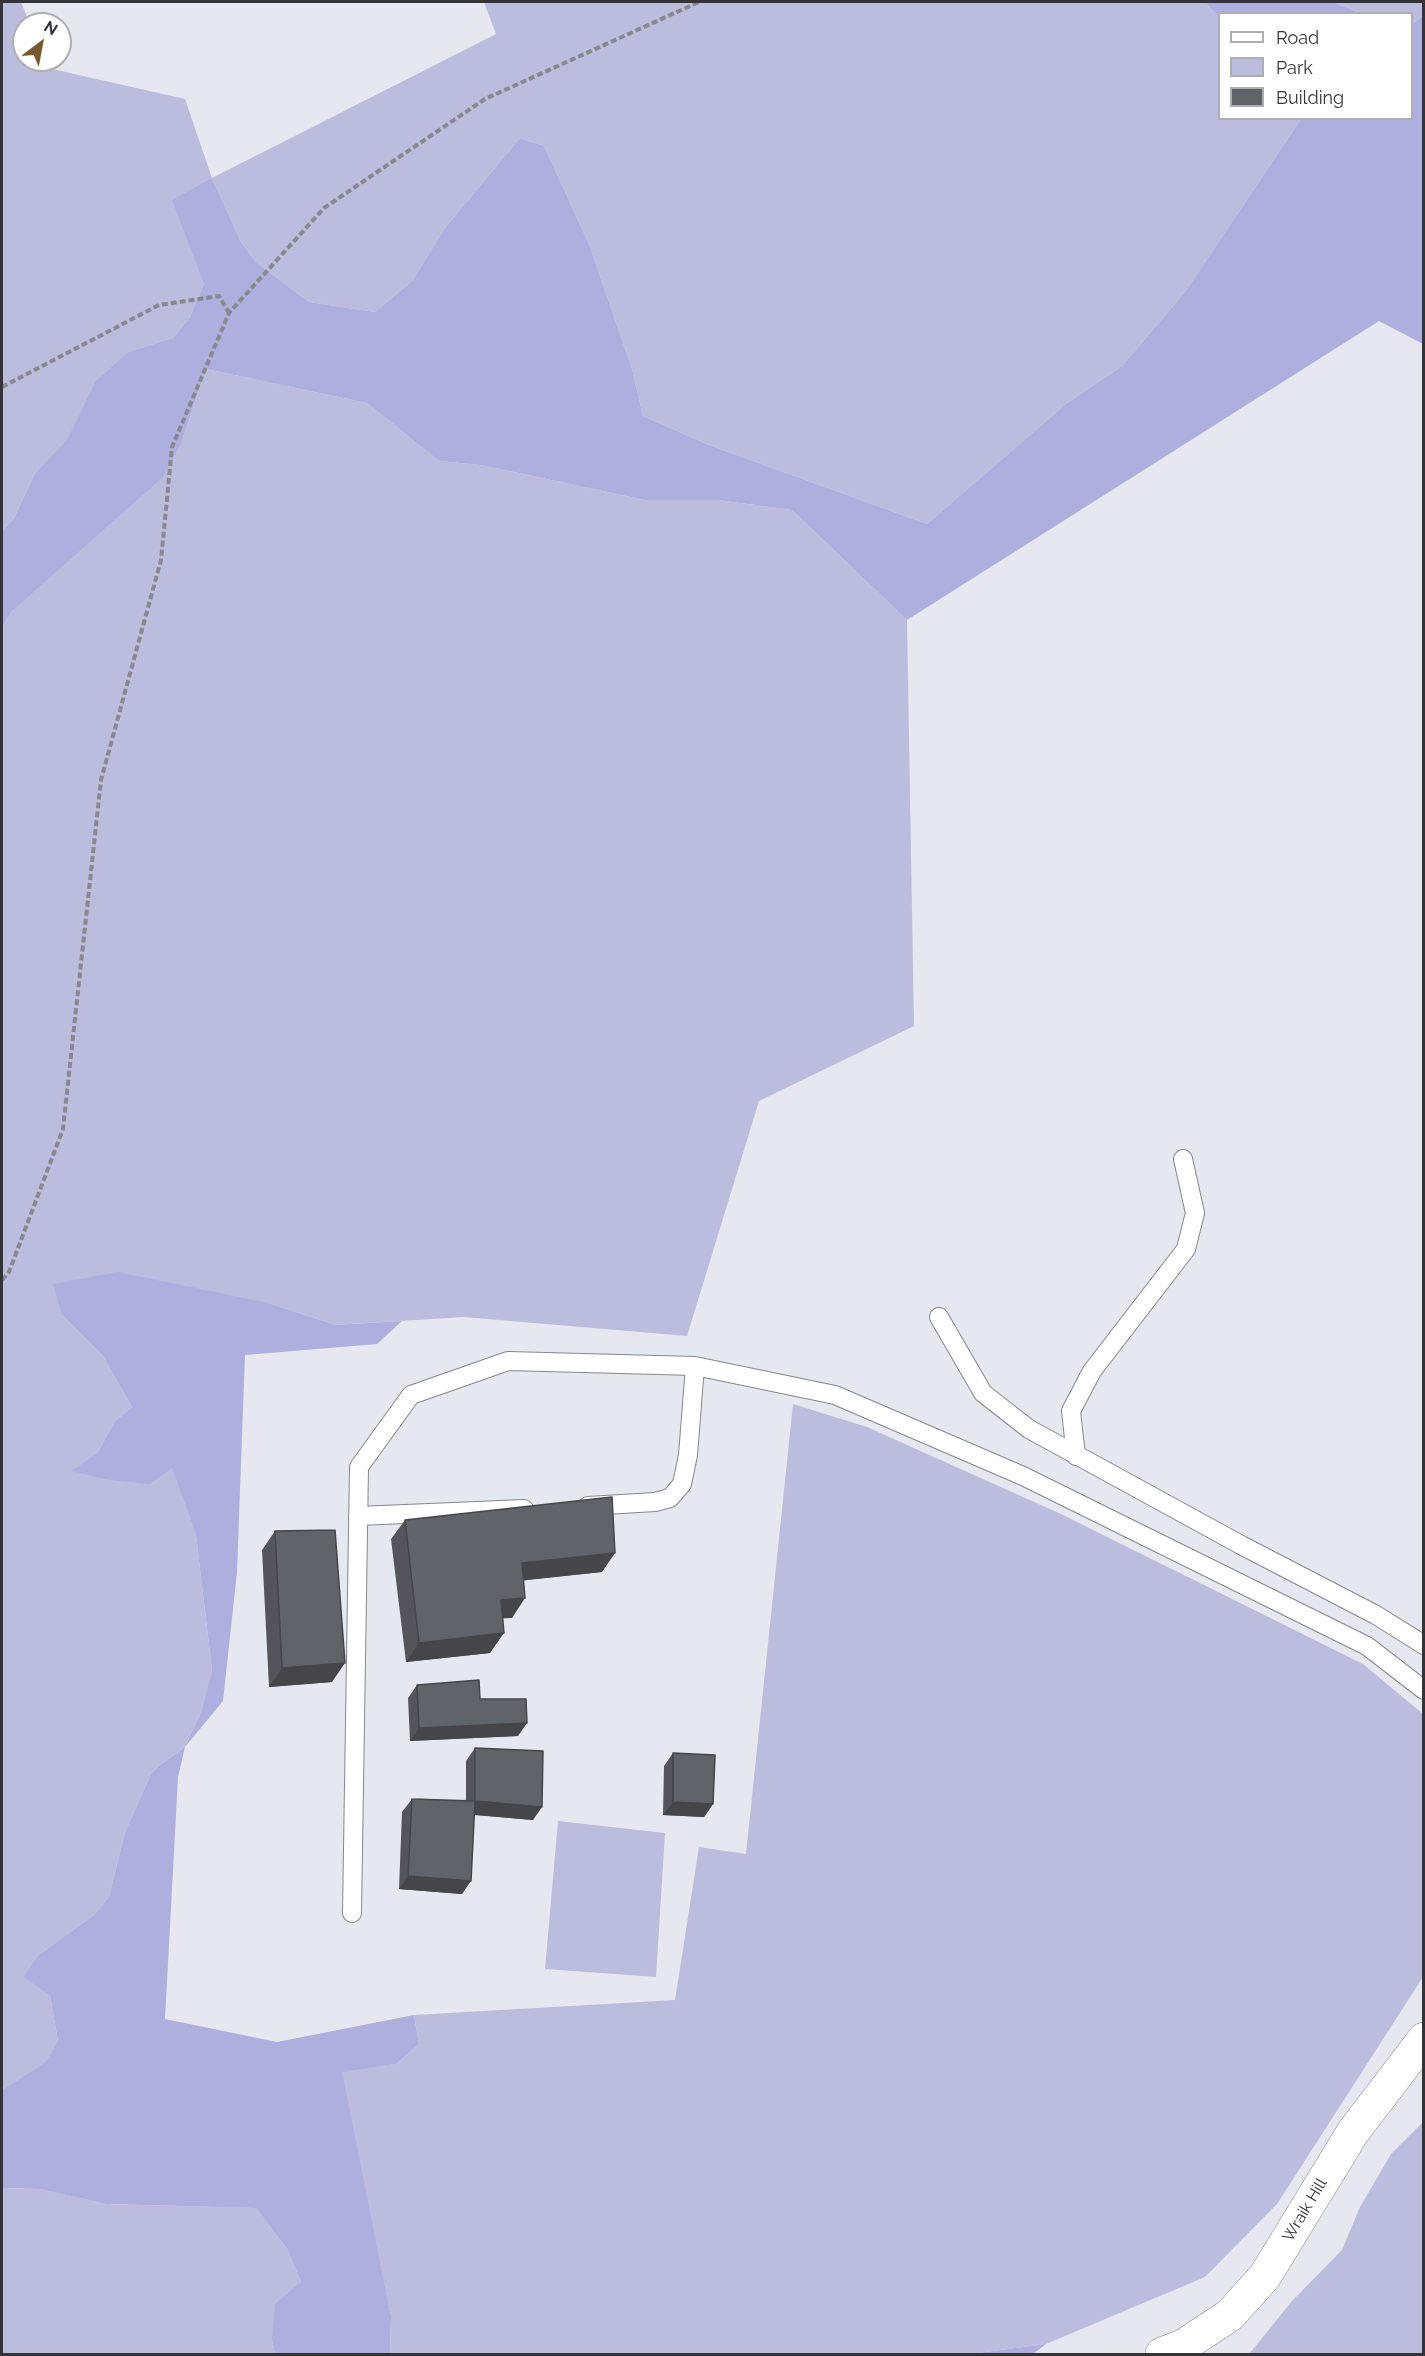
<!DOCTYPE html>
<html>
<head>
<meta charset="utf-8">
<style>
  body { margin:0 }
  #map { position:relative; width:1425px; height:2356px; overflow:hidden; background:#e7e7ef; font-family:Raleway,sans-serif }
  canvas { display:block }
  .frame { position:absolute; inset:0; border:3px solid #343437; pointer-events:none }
  .legend { position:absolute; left:1218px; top:12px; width:195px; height:108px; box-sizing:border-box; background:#fff; border:2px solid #aeaeaf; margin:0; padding:8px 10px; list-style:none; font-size:18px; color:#343437 }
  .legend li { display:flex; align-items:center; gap:12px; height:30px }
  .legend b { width:30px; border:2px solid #aeaeaf }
  .north { position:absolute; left:12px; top:12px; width:60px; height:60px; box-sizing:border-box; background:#fff; border:2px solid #aeaeaf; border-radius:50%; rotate:32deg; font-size:16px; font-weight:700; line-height:24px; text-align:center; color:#343437 }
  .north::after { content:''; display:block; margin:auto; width:21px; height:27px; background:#77592d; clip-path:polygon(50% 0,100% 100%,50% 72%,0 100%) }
</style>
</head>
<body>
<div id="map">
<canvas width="1425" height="2356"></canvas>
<div class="frame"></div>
<ul class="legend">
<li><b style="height:8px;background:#fff"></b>Road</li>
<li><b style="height:16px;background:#bcbcdf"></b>Park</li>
<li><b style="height:16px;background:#626269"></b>Building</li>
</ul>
<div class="north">N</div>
</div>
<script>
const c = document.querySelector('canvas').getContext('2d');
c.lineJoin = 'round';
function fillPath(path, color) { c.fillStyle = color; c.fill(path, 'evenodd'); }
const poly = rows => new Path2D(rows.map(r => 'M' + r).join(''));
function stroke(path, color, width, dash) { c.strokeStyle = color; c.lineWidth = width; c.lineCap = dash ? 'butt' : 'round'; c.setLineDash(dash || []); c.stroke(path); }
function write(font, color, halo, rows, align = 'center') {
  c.font = font + ' Raleway,sans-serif'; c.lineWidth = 6; c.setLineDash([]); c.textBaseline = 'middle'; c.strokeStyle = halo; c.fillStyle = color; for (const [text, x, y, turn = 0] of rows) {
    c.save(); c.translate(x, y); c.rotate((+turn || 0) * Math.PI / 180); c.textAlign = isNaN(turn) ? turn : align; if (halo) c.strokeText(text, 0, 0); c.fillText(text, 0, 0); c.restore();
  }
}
const green = poly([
  [2,2,21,2,30,24,24,24,24,60,44,60,48,68,185,99,212,178,496,34,484,2,1205,2,1219,18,1220,118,1301,119,1185,292,1122,366,1066,404,927,524,709,445,643,416,632,369,589,244,544,146,520,138,445,228,412,281,375,312,309,302,256,262,241,242,212,178,192,246,204,284,190,317,173,338,128,352,97,381,67,441,35,473,14,518,2,532],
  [1333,2,1423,2,1423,15,1412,25,1412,14,1360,13],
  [206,369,367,403,439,461,481,465,645,500,718,500,792,510,907,620,914,1026,759,1101,687,1336,464,1317,336,1325,268,1303,62,1315,103,1356,132,1407,115,1421,98,1452,73,1471,172,1467,196,1535,212,1670,201,1712,185,1747,160,1765,151,1774,125,1832,109,1897,94,1915,37,1956,25,1977,50,1996,58,2041,45,2062,2,2090,2,627,12,611,182,441],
  [793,1404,867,1427,1061,1514,1363,1664,1423,1714,1423,1977,1277,2204,1205,2277,1046,2344,970,2354,390,2354,391,2316,341,2071,396,2064,419,2044,414,2015,675,2000,699,1847,746,1854],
  [558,1821,665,1833,656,1977,545,1969],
  [1423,2122,1423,2354,1249,2354,1292,2301,1342,2250,1360,2207,1391,2154],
  [2,2188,40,2189,107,2204,256,2208,287,2249,301,2282,272,2340,275,2354,2,2354]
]);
const forest = poly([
  [1205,2,1333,2,1360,13,1220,14,1219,18],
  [1423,15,1423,344,1379,321,907,620,792,510,718,500,645,500,481,465,439,461,367,403,206,369,182,441,163,477,12,611,2,627,2,532,14,518,35,473,67,440,96,381,128,352,173,338,190,317,204,284,172,200,212,178,241,242,256,262,309,302,375,312,412,281,445,228,520,138,544,146,589,244,632,369,643,416,709,445,927,524,1066,404,1122,366,1185,292,1301,119,1412,118,1412,25],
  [118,1272,268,1303,336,1325,402,1321,377,1344,245,1355,237,1572,223,1701,185,1747,178,1777,165,2019,277,2042,414,2015,419,2044,396,2064,342,2072,391,2316,390,2354,275,2354,272,2340,275,2304,301,2282,287,2249,256,2208,106,2204,40,2189,2,2188,2,2090,45,2062,58,2041,50,1996,24,1977,37,1956,94,1915,109,1897,125,1832,151,1774,160,1765,185,1747,201,1712,212,1670,196,1535,172,1468,150,1484,109,1480,72,1471,98,1452,115,1421,132,1407,103,1356,62,1315,53,1284],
  [1046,2344,1033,2354,970,2354]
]);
const path = poly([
  [2,387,159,305,219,296,229,313],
  [2,1280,9,1272,63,1129,101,780,161,560,172,447,229,313,324,208,485,99,699,2]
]);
const service = poly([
  [939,1317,983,1393,1029,1429,1241,1545,1376,1615,1424,1645],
  [1076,1456,1071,1411,1092,1371,1186,1249,1195,1213,1183,1159],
  [588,1506,655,1502,670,1498,682,1484,688,1455,695,1366],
  [358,1516,524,1509],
  [352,1913,359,1467,411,1395,508,1361,695,1366,835,1395,1023,1476,1367,1646,1424,1690]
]);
const minor = poly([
  [1162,2354,1183,2346,1230,2315,1265,2276,1353,2132,1424,2039]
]);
const wall = poly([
  [405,1520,602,1572,524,1580,512,1618,502,1618,490,1653,406,1662,391,1539],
  [275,1531,332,1682,269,1687,262,1550],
  [417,1685,480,1699,518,1736,410,1741,408,1698],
  [475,1748,533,1820,474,1815,462,1894,399,1889,402,1812,412,1799,466,1801,466,1761],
  [673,1753,713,1804,704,1817,663,1815,664,1766]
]);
const shadedWall = poly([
  [615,1553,602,1572,509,1582,522,1563],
  [525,1598,512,1618,487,1619,501,1600],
  [504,1633,490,1653,406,1662,419,1643],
  [345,1663,332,1682,269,1687,282,1668],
  [527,1723,518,1736,410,1741,419,1728],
  [475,1801,542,1807,533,1820,466,1814],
  [673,1802,713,1804,704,1817,663,1815],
  [408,1876,471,1881,462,1894,399,1889]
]);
const building = poly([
  [612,1497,615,1553,522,1563,525,1598,501,1600,504,1633,419,1643,405,1520,612,1497],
  [335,1530,345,1663,282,1668,275,1531,335,1530],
  [479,1680,480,1699,526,1699,527,1723,419,1728,417,1685,479,1680],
  [475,1748,543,1751,542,1807,475,1801,475,1748],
  [673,1753,715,1755,713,1804,673,1802,673,1753],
  [412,1799,475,1801,471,1881,408,1876,412,1799]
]);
const streetNames = [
  ["Wraik Hill",1305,2210,-59]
];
fillPath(green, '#bcbcdf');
fillPath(forest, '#afafdf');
stroke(service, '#86868d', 20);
stroke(minor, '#86868d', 34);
stroke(path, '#88888d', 4, [6, 3]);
stroke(service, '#fff', 18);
stroke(minor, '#fff', 33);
fillPath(wall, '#54545a');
fillPath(shadedWall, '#45454a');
fillPath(building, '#626269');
stroke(building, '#45454a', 1.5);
write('16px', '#343437', '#fff', streetNames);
</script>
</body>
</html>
